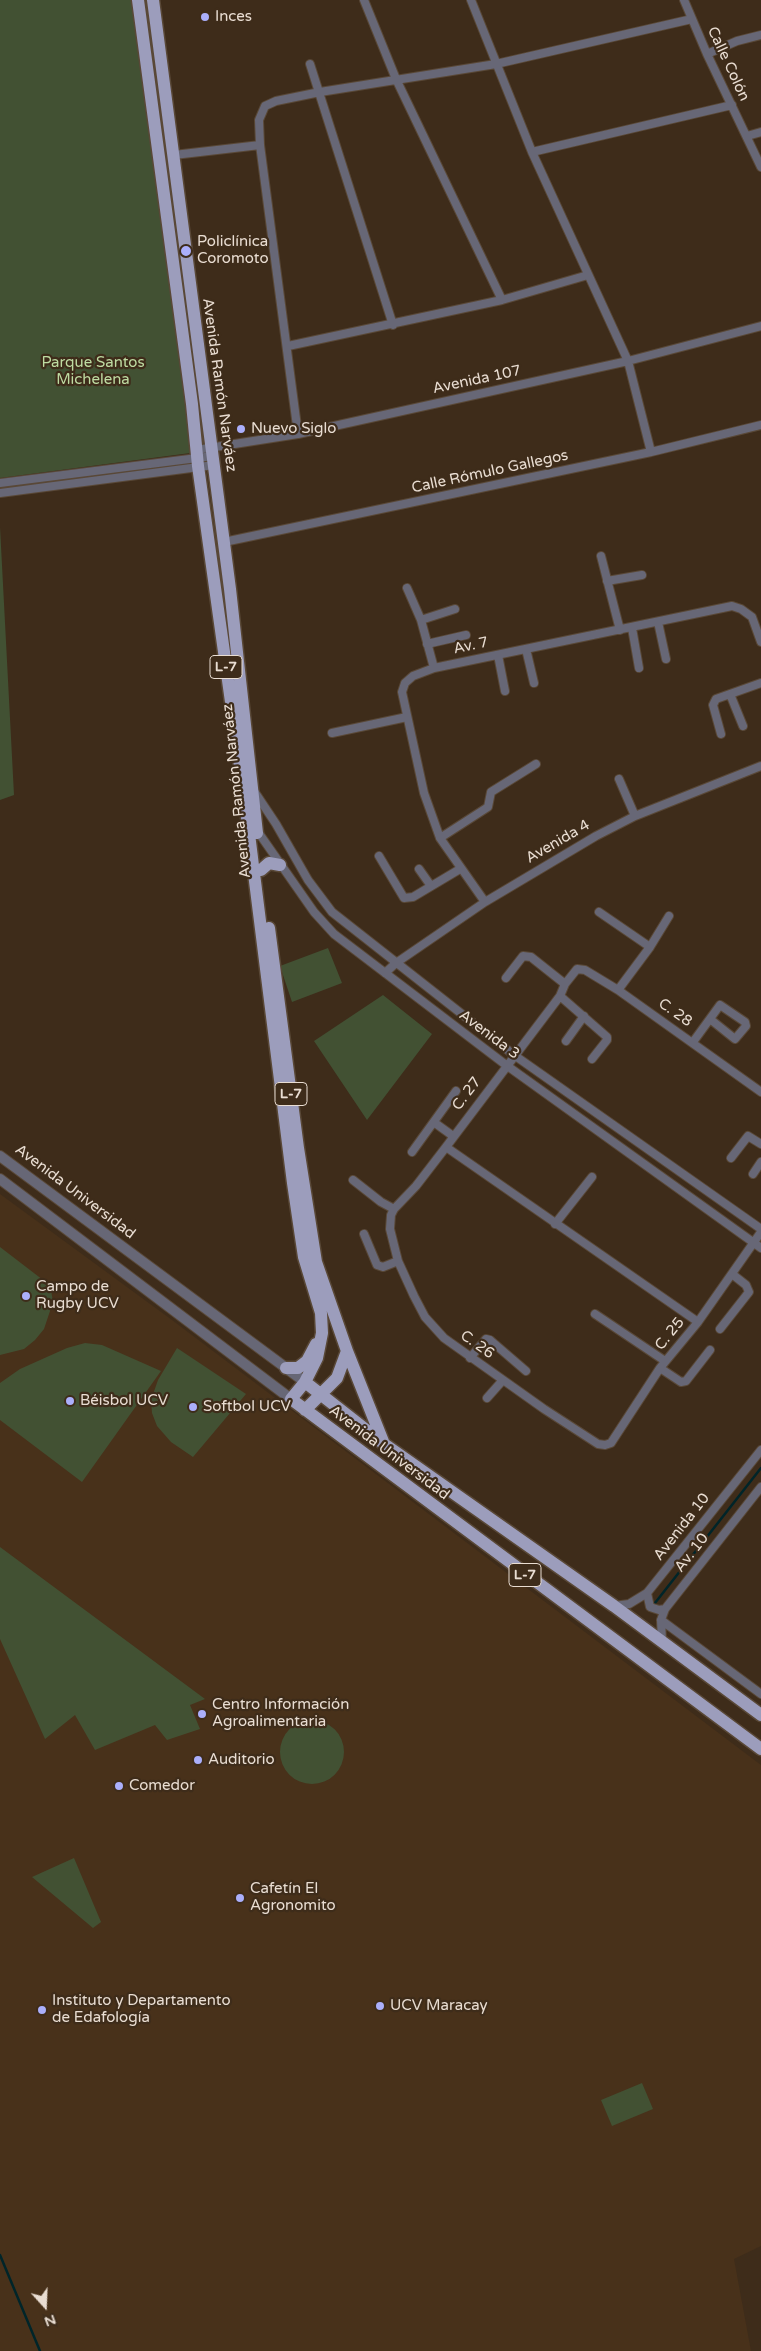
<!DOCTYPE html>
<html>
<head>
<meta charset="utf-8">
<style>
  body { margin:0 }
  #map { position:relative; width:761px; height:2351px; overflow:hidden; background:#3e2c1a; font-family:"Varela Round",sans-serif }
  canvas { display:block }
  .north { position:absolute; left:20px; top:2281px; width:50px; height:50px; -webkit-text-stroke:4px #3e2c1a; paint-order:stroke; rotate:160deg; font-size:14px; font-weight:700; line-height:20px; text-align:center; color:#e9ddd2 }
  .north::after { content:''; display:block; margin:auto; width:18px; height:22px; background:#e9ddd2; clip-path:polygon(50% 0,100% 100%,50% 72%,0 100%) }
</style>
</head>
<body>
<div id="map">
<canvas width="761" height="2351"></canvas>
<div class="north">N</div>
</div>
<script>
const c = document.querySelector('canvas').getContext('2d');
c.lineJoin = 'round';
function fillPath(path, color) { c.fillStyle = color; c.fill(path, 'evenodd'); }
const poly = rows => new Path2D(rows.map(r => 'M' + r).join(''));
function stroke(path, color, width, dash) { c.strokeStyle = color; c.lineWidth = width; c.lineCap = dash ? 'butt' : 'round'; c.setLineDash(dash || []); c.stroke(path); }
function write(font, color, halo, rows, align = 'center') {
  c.font = font + ' "Varela Round",sans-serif'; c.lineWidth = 4.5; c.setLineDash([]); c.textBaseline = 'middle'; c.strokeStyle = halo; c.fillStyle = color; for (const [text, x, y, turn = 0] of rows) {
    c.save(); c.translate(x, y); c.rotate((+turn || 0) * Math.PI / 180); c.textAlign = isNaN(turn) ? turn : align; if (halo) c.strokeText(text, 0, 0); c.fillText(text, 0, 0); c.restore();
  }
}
const built = poly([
  [0,1194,172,1320,761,1765,761,2246,734,2259,751,2351,0,2351]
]);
const green = poly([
  [0,0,134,0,198,452,0,478],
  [0,527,14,795,0,800],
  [328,948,342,983,292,1002,280,966],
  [383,995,432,1034,367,1120,314,1041],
  [0,1247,43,1280,51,1290,53,1302,44,1329,35,1340,24,1349,0,1355],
  [85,1343,102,1345,161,1371,82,1482,0,1420,0,1383,20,1369,67,1348],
  [177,1348,246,1394,193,1457,171,1442,157,1426,152,1413,151,1400,158,1380],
  [0,1547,205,1699,190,1705,200,1729,167,1740,155,1725,95,1750,75,1715,45,1739,0,1639],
  '280 1752a32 32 0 1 1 64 0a32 32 0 1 1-64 0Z',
  [74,1858,101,1922,93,1928,32,1877],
  [642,2083,653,2109,612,2126,601,2100]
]);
const stream = poly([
  [655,1603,761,1468],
  [0,2255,40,2351]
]);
const minor = poly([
  [364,0,396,79,502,300],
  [471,0,532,152,628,361,651,452],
  [684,0,707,54,761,167],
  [707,54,737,41,761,35],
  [310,64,393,325],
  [747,136,761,132],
  [532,152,732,105],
  [174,155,260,145],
  [288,346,502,300,588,275],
  [298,434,260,145,259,120,265,106,276,101,320,92,496,64,692,19],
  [196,450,298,434,628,361,761,326],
  [0,483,213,456],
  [0,493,214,465],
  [224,542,651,452,761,425],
  [601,556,620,630],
  [607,581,642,575],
  [407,588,421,620,434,668],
  [421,620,455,609],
  [658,622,666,659],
  [632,628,639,668],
  [427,644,466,635],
  [526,649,534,683],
  [498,655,505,691],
  [730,694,743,726],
  [332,733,407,717],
  [721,734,713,705,716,699,761,683],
  [619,779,635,816],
  [254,791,276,824,308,880,332,912,514,1055,761,1229],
  [256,829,314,912,334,934,506,1065,761,1248],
  [440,838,488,807,491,792,536,764],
  [379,856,404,898,413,897,460,869],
  [419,869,431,886],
  [485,902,440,838,424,793,402,692,405,683,413,676,434,668,732,606,741,609,752,617,761,642],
  [599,912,650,947],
  [385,973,396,963,485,902,596,836,635,816,761,766],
  [506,978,523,956,531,957,565,984],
  [618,990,650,947,669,916],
  [560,996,607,1037,607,1040,592,1059],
  [566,1041,584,1016],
  [693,1042,720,1005,745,1022,746,1026,735,1039,710,1019],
  [761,1092,618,990,585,970,577,969,565,984,560,996,446,1147,416,1186,394,1209,391,1215,390,1229,398,1261,414,1296,425,1317,444,1338,544,1409,598,1444,605,1445,611,1443,660,1368,698,1322,761,1232],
  [435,1123,453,1136],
  [446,1147,698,1322],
  [412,1152,456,1091],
  [731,1158,748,1136,761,1144],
  [753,1174,761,1162],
  [353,1180,381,1202,394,1209],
  [555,1224,592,1177],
  [364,1234,377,1265,383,1267,398,1261],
  [595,1314,665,1361],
  [720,1329,749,1292,746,1285,732,1274],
  [470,1358,486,1339,490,1340,526,1371],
  [660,1368,681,1382,686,1381,710,1350],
  [487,1398,503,1380],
  [647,1593,650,1607,659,1610,665,1609],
  [614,1606,629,1604,647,1593,761,1450],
  [661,1620,761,1694],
  [662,1641,661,1620,665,1609,761,1487]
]);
const tertiary = poly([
  [0,1156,305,1382],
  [0,1179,291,1399]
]);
const primary = poly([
  [138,0,192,404,198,466,245,802,293,1183,304,1257,321,1313,322,1333,317,1358,305,1382,291,1399,761,1749],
  [153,0,230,589,257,833],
  [261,870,269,863,280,865],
  [269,928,298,1148,316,1262,347,1351,384,1444],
  [286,1368,298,1368,307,1361,316,1344],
  [305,1382,384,1444,614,1606,761,1715],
  [305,1410,337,1378,347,1351]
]);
const markers = [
  [205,17,5,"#abaffb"],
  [186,251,6,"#abaffb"],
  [241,429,5,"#abaffb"],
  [26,1296,5,"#abaffb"],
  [70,1401,5,"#abaffb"],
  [193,1407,5,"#abaffb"],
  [202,1714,5,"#abaffb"],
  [198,1760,5,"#abaffb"],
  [119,1786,5,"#abaffb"],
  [240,1898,5,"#abaffb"],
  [380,2006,5,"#abaffb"],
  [42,2010,5,"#abaffb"]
];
const shields = [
  [226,667,32],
  [291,1094,32],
  [525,1575,32]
];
const shieldNames = [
  ["L-7",226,667],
  ["L-7",291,1094],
  ["L-7",525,1575]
];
const poiNames = [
  ["Inces",215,17],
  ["Policlínica",197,242],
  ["Coromoto",197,259],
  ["Nuevo Siglo",251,429],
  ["Campo de",36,1287],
  ["Rugby UCV",36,1304],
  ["Béisbol UCV",80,1401],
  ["Softbol UCV",203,1407],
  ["Centro Información",212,1705],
  ["Agroalimentaria",212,1722],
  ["Auditorio",208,1760],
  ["Comedor",129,1786],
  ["Cafetín El",250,1889],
  ["Agronomito",250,1906],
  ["Instituto y Departamento",52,2001],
  ["de Edafología",52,2018],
  ["UCV Maracay",390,2006]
];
const streetNames = [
  ["Calle Colón",728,64,65],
  ["Avenida 107",477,380,-12],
  ["Avenida Ramón Narváez",219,385,82],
  ["Calle Rómulo Gallegos",490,472,-12],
  ["Av. 7",471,646,-12],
  ["Avenida Ramón Narváez",237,791,-96],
  ["Avenida 4",558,842,-30],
  ["C. 28",675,1013,35],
  ["Avenida 3",489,1035,37],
  ["C. 27",467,1094,-53],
  ["Avenida Universidad",75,1192,37],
  ["C. 25",670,1334,-51],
  ["C. 26",477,1345,35],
  ["Avenida Universidad",389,1453,37],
  ["Avenida 10",682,1527,-52],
  ["Av. 10",692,1553,-52]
];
const parkNames = [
  ["Parque Santos",93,363],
  ["Michelena",93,380]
];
fillPath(built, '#48311a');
fillPath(green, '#425133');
stroke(stream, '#002529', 2.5);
stroke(minor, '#594837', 10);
stroke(tertiary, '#594837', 12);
stroke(primary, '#594837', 15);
stroke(minor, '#676776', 8);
stroke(tertiary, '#676776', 10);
stroke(primary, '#9c9dbc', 12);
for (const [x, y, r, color] of markers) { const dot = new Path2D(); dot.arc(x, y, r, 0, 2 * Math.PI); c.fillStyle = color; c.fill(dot); stroke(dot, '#3e2c1a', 2); }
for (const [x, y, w] of shields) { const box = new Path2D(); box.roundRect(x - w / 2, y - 11.5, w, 23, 4); c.fillStyle = '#3e2c1a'; c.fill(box); stroke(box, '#e9ddd2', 1); }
write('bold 14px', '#e9ddd2', null, shieldNames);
write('15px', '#e9ddd2', '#3e2c1a', poiNames, 'left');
write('15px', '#e9ddd2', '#3e2c1a', streetNames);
write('15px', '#bedba2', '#3e2c1a', parkNames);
</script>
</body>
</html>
